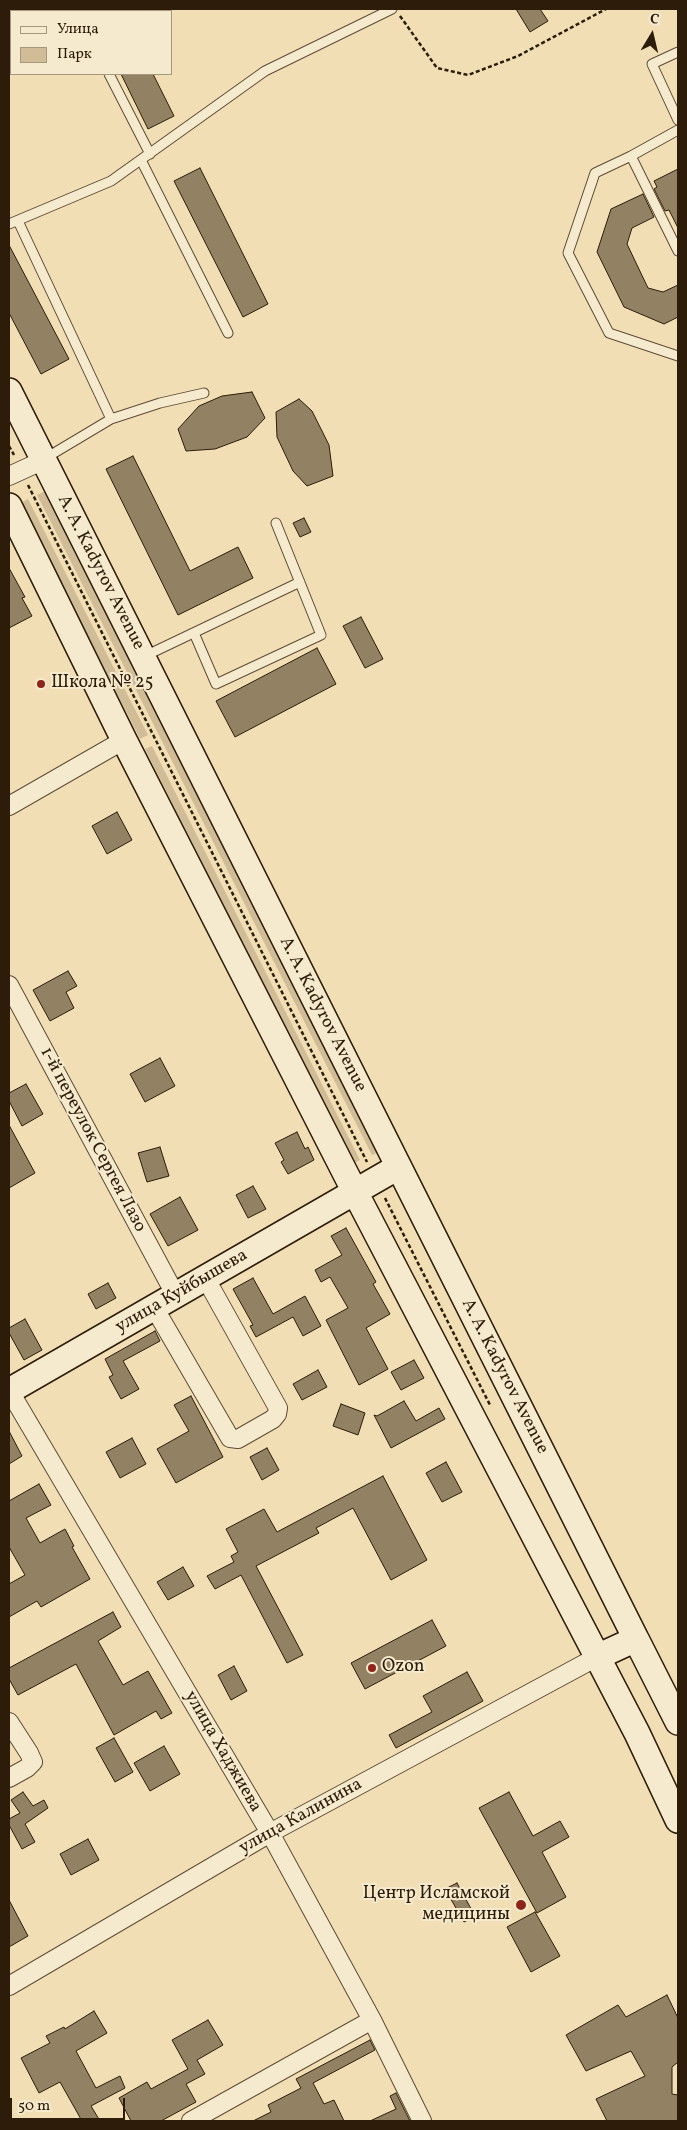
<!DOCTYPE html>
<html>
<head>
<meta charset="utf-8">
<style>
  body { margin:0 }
  #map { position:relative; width:687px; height:2130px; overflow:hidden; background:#f1deb4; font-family:Vollkorn,serif }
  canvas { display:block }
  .frame { position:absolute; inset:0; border:10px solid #2c1c09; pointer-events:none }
  .legend { position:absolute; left:10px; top:10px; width:162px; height:65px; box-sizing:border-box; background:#f6eace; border:1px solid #a5987f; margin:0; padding:6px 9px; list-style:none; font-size:15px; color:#2c1c09 }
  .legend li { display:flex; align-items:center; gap:10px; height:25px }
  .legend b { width:25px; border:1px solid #a5987f }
  .north { position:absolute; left:627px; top:10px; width:50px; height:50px; -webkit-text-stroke:4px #f6eace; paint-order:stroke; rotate:9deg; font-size:14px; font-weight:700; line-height:20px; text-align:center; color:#2c1c09 }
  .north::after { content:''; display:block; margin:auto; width:18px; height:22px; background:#2c1c09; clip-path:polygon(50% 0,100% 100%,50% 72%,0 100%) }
  .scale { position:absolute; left:10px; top:2098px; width:115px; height:22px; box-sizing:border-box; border:2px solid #2c1c09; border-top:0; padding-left:6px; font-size:15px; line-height:18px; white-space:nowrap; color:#2c1c09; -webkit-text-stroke:4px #f6eace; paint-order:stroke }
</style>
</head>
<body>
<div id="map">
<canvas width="687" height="2130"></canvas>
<div class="frame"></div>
<ul class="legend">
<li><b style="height:6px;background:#f6eace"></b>Улица</li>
<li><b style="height:14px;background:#d0bd97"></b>Парк</li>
</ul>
<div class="north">С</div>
<div class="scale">50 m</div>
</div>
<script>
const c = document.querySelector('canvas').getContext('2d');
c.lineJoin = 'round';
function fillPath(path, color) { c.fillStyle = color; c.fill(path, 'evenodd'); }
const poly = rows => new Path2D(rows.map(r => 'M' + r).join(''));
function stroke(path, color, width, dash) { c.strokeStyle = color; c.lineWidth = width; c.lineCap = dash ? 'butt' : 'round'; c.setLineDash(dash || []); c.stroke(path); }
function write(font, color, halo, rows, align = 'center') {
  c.font = font + ' Vollkorn,serif'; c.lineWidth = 4; c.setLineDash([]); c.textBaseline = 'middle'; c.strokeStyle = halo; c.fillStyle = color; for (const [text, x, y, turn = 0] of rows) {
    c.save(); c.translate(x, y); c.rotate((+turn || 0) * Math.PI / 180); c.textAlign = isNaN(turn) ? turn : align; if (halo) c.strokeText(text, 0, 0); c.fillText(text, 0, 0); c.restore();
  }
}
const green = poly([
  [45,491,379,1152,372,1155,37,495],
  [28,499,148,735,140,739,21,503],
  [152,746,360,1160,354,1163,145,749]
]);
const building = poly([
  [516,9,540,9,548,21,530,32,516,9],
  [121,74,153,74,174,116,148,129,121,74],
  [200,168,268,304,243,317,174,181,200,168],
  [678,169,678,228,669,210,665,211,654,189,657,187,654,181,678,169],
  [643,194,654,217,632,228,627,244,648,288,663,292,678,285,678,317,664,324,624,307,597,252,611,209,643,194],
  [9,245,69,359,41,374,9,313,9,245],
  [252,392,265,418,247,437,215,449,186,451,178,429,199,406,222,396,252,392],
  [299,399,312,411,329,445,333,476,307,486,293,471,277,437,276,412,299,399],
  [133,456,190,571,238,547,253,578,178,615,106,469,133,456],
  [304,518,311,532,300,537,293,523,304,518],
  [9,568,25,597,22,598,32,616,9,628,9,568],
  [361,617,383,659,365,668,343,626,361,617],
  [317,648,336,684,235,737,216,701,317,648],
  [117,812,132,840,107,854,92,826,117,812],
  [68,971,77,986,66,992,74,1008,50,1021,33,990,68,971],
  [160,1058,175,1086,145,1102,130,1074,160,1058],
  [26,1084,43,1114,22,1126,9,1101,9,1093,26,1084],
  [9,1125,35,1173,9,1188,9,1125],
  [297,1132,305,1149,308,1147,314,1160,288,1174,281,1162,284,1160,275,1143,297,1132],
  [160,1147,169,1176,147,1182,138,1153,160,1147],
  [253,1186,266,1209,248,1218,236,1195,253,1186],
  [180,1197,198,1230,168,1246,150,1214,180,1197],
  [346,1228,376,1282,373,1284,390,1314,366,1328,388,1369,359,1385,326,1320,348,1308,330,1277,321,1282,315,1270,342,1255,331,1236,346,1228],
  [253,1278,273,1314,305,1296,321,1326,303,1336,293,1317,256,1337,250,1326,253,1325,233,1289,253,1278],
  [108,1283,116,1298,96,1309,88,1294,108,1283],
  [25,1319,42,1350,24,1360,9,1333,9,1328,25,1319],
  [155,1331,160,1341,123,1361,139,1389,121,1399,109,1377,113,1375,105,1359,155,1331],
  [414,1360,424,1378,401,1390,391,1372,414,1360],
  [318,1370,327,1387,302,1400,293,1384,318,1370],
  [191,1396,223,1457,176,1483,157,1449,189,1431,174,1405,191,1396],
  [404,1401,416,1421,439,1408,445,1419,391,1448,374,1415,377,1416,404,1401],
  [341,1404,365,1413,358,1435,333,1426,341,1404],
  [9,1431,22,1456,9,1464,9,1431],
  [132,1438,146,1464,120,1478,106,1452,132,1438],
  [267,1448,279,1470,262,1480,250,1457,267,1448],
  [446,1462,462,1492,442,1502,426,1473,446,1462],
  [383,1476,427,1560,391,1580,353,1508,316,1528,319,1533,256,1566,303,1655,287,1663,241,1575,215,1589,207,1576,234,1562,231,1556,238,1552,226,1529,264,1509,277,1532,383,1476],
  [39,1484,51,1505,26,1518,40,1543,65,1529,74,1546,72,1547,90,1579,41,1607,37,1601,9,1617,9,1584,25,1575,9,1547,9,1501,39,1484],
  [183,1567,194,1586,168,1600,157,1582,183,1567],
  [113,1612,121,1627,98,1641,123,1685,148,1671,172,1713,161,1719,156,1711,114,1735,76,1664,18,1695,9,1679,9,1668,113,1612],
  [432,1620,446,1646,365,1689,351,1663,432,1620],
  [234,1666,247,1691,231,1700,218,1675,234,1666],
  [467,1672,483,1701,396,1748,389,1735,432,1712,423,1696,467,1672],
  [114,1738,133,1772,115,1782,96,1748,114,1738],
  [164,1746,180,1774,150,1791,134,1763,164,1746],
  [23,1792,33,1806,44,1800,48,1808,25,1824,35,1842,22,1849,9,1825,9,1819,20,1813,11,1800,23,1792],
  [509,1792,533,1836,560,1821,569,1837,542,1852,566,1897,537,1913,479,1808,509,1792],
  [88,1839,99,1860,71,1875,60,1854,88,1839],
  [457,1883,475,1916,464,1922,445,1889,457,1883],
  [9,1900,28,1936,9,1947,9,1900],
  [535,1912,560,1956,531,1972,507,1927,535,1912],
  [667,1995,678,2018,678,2062,672,2067,672,2094,678,2095,678,2121,607,2121,596,2099,645,2076,631,2051,586,2071,566,2035,618,2005,626,2017,667,1995],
  [94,2011,107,2033,76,2051,96,2088,120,2076,125,2088,91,2106,100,2121,82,2121,60,2082,39,2093,21,2058,50,2043,46,2036,64,2027,65,2029,94,2011],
  [208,2020,223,2045,197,2060,205,2074,186,2084,196,2102,161,2121,131,2121,119,2098,147,2082,151,2089,188,2069,172,2040,208,2020],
  [370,2040,375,2050,313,2083,324,2104,334,2100,344,2121,253,2121,271,2112,268,2105,301,2088,296,2079,370,2040],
  [396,2093,410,2121,370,2121,396,2109,390,2096,396,2093]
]);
const path = poly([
  [400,16,437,68,468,75,518,56,606,9],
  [9,446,14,455],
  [28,485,367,1162],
  [385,1198,490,1405]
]);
const lane = poly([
  [77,9,78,11],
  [678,52,652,64,678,120],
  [109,74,150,154],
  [678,130,631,156,678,251],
  [631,156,595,173,568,253,609,333,678,356],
  [141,160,228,333],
  [18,221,111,419],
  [9,224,111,181,265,71,392,9],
  [44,459,111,419,160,403,204,393],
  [194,633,216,684,321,635,276,523],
  [145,656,300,582]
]);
const street = poly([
  [9,476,44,460],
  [9,806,124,740],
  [9,985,176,1296],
  [155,1309,230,1438,238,1439,273,1419,277,1414,278,1408,206,1279],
  [9,1390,270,1833,372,2020,422,2121],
  [9,1722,29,1753,33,1762,27,1768,9,1778],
  [9,1986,270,1833,597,1657],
  [191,2121,372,2020]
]);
const secondary = poly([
  [9,391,636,1639],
  [9,506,124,740,355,1192,637,1733,678,1820],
  [9,1391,398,1167],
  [597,1657,636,1639,678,1722]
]);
const markers = [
  [41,684,5,"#8f2418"],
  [372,1668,5,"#8f2418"],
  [521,1905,6,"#8f2418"]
];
const streetNames = [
  ["A. A. Kadyrov Avenue",100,573,63],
  ["A. A. Kadyrov Avenue",322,1015,63],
  ["1-й переулок Сергея Лазо",92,1140,62],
  ["улица Куйбышева",182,1292,-30],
  ["A. A. Kadyrov Avenue",504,1377,63],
  ["улица Хаджиева",222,1752,60],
  ["улица Калинина",301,1817,-29]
];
const poiNames = [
  ["Школа № 25",51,684],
  ["Ozon",382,1668],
  ["Центр Исламской",510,1895,"right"],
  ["медицины",510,1916,"right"]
];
fillPath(green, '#d0bd97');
fillPath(building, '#928162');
stroke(building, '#2c1c09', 1);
stroke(lane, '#5d4c34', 11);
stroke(street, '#5d4c34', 20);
stroke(secondary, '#2c1c09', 28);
stroke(path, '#2c1c09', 2.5, [4, 2.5]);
stroke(lane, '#f6eace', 9);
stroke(street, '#f6eace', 18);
stroke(secondary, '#f6eace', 25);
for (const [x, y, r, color] of markers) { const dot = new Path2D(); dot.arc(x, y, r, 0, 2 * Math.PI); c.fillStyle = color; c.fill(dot); stroke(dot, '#f6eace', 2); }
write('18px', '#2c1c09', '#f6eace', streetNames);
write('18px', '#2c1c09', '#f6eace', poiNames, 'left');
</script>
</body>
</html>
